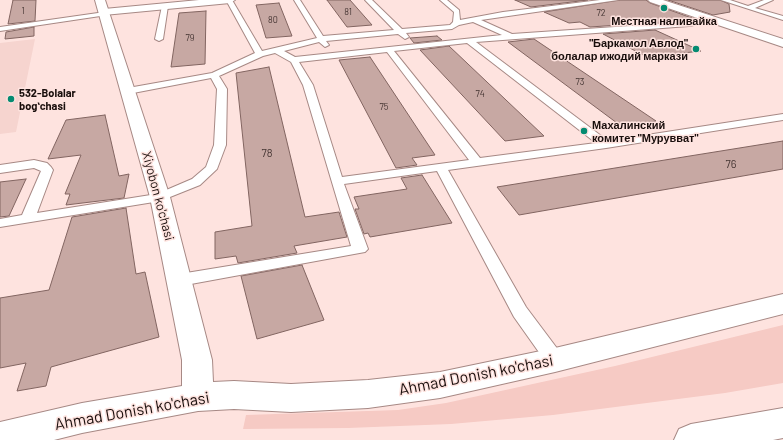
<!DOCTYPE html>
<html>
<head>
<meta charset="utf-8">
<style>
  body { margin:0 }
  canvas { display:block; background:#fee3df }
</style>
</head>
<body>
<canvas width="783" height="440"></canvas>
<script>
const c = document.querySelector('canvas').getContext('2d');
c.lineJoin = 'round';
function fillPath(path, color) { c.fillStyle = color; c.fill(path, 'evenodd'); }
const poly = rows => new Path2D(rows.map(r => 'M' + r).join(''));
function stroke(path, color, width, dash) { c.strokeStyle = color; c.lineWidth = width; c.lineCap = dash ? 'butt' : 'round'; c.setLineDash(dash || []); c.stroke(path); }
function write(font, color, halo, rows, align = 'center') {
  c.font = font + ' Barlow,sans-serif'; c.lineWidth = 3; c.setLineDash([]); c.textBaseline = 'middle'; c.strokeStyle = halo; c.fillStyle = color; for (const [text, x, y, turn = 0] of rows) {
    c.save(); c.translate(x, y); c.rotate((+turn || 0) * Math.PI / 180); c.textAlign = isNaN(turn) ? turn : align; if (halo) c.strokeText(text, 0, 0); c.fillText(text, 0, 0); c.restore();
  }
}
const built = poly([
  [35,39,16,132,0,134,0,43]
]);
const green = poly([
  [783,325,783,383,725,393,553,415,451,424,348,428,243,429,246,415,398,410,446,403,615,366]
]);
const building = poly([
  [13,0,36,0,35,21,8,24,13,0],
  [327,0,350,0,372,25,347,27,327,0],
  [515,0,588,0,531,7,515,0],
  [619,0,646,0,650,3,692,18,662,22,590,27,580,22,569,23,544,12,619,0],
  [668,0,720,0,729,4,730,12,713,15,668,0],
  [279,3,292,36,266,38,256,5,279,3],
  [206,11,205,64,171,67,179,13,206,11],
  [34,27,34,36,5,39,6,32,34,27],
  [655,30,701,51,647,57,603,34,655,30],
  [437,36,442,40,414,43,410,38,437,36],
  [534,39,656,121,621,126,508,42,534,39],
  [449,46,544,136,505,141,420,50,449,46],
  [370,57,435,155,412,158,417,165,396,168,339,60,370,57],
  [269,67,305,217,339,212,347,237,294,246,297,253,238,263,236,256,215,259,215,232,252,226,236,73,269,67],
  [105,115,119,176,129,174,124,198,66,205,70,194,65,194,81,155,48,159,66,120,105,115],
  [783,141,783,169,519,215,497,187,783,141],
  [422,175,452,223,370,237,368,233,364,234,355,209,359,209,354,197,407,189,401,178,422,175],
  [26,179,9,216,0,217,0,182,26,179],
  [126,208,136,274,145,272,159,337,51,367,46,386,17,391,26,363,0,368,0,298,49,290,72,217,126,208],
  [302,265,324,320,257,339,241,276,302,265]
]);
const lane = poly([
  [226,0,232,0,262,51,317,38,294,0,300,0,323,36,394,30,365,0,372,0,402,29,450,25,453,22,454,12,440,0,447,0,459,10,460,20,503,12,600,0,618,0,481,20,512,34,689,22,714,18,717,20,716,21,689,26,476,42,608,141,783,114,783,120,606,148,448,170,526,307,562,355,564,360,562,365,555,368,548,365,514,317,437,171,344,184,368,249,365,252,180,286,174,284,172,280,174,276,180,274,351,246,303,85,291,62,275,53,263,56,219,76,227,89,226,145,217,169,200,185,160,201,0,227,0,219,22,215,41,171,34,168,0,173,0,165,34,160,47,163,51,167,53,170,37,213,157,194,192,179,206,167,214,145,217,89,211,78,128,94,123,91,128,88,212,73,255,53,226,0],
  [473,22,502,35,295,57,284,51,319,42,325,47,329,45,326,41,398,34,405,39,409,37,406,33,452,29,459,25,473,22],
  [467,43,596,143,480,158,394,51,467,43],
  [387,52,469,160,342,177,313,85,299,62,387,52],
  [721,0,730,0,748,6,764,0,773,0,755,8,783,16,783,20,721,0],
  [165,4,168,6,163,39,159,41,155,39,162,6,165,4],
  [105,12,108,14,107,15,0,31,0,27,105,12]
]);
const street = poly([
  [199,0,235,0,230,3,104,15,99,12,104,9,199,0],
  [648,0,663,0,783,39,783,47,650,2,648,0]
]);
const secondary = poly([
  [95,0,105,0,170,197,212,360,213,382,234,381,291,384,368,380,440,372,555,348,783,294,783,314,555,372,440,398,368,408,291,412,234,409,198,411,82,433,54,440,0,440,0,422,82,403,182,386,182,360,150,197,95,0]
]);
const primary = poly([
  [783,408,783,438,773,440,674,440,679,429,691,424,783,408]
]);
const markers = [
  [664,8,4,"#048b71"],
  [696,49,4,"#048b71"],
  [11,99,4,"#048b71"],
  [584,131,4,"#048b71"]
];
const farNumbernames = [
  ["1",23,11],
  ["81",348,12],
  ["72",601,13],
  ["80",273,20],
  ["79",190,38],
  ["73",580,82],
  ["74",480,94],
  ["75",384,107]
];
const farPoinames = [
  ["Местная наливайка",664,21,"center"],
  ["\"Баркамол Авлод\"",688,43,"right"],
  ["болалар ижодий маркази",688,56,"right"],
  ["532-Bolalar",19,93],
  ["bogʻchasi",19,106],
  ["Махалинский",592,125],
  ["комитет \"Мурувват\"",592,138]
];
const numberNames = [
  ["78",267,153],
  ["76",731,164]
];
const streetNames = [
  ["Xiyobon ko'chasi",158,196,75]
];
const nearStreetnames = [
  ["Ahmad Donish ko'chasi",476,375,-11],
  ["Ahmad Donish ko'chasi",132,411,-10]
];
fillPath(built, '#f6d4cf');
fillPath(green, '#f6cac4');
fillPath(building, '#c7a8a3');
stroke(building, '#826561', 1);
stroke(lane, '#a78985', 2);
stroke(street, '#a78985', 2);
stroke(secondary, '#a78985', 2);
stroke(primary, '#a78985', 2);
fillPath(lane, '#fff');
fillPath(street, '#fff');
fillPath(secondary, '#fff');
fillPath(primary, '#fff');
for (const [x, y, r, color] of markers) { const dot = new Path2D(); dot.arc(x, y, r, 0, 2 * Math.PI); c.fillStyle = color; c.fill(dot); stroke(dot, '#fee3df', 1.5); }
write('9px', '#443432', null, farNumbernames);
write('bold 11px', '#190e0c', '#fee3df', farPoinames, 'left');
write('11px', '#443432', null, numberNames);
write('13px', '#190e0c', '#fee3df', streetNames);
write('16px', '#190e0c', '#fee3df', nearStreetnames);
</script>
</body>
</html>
